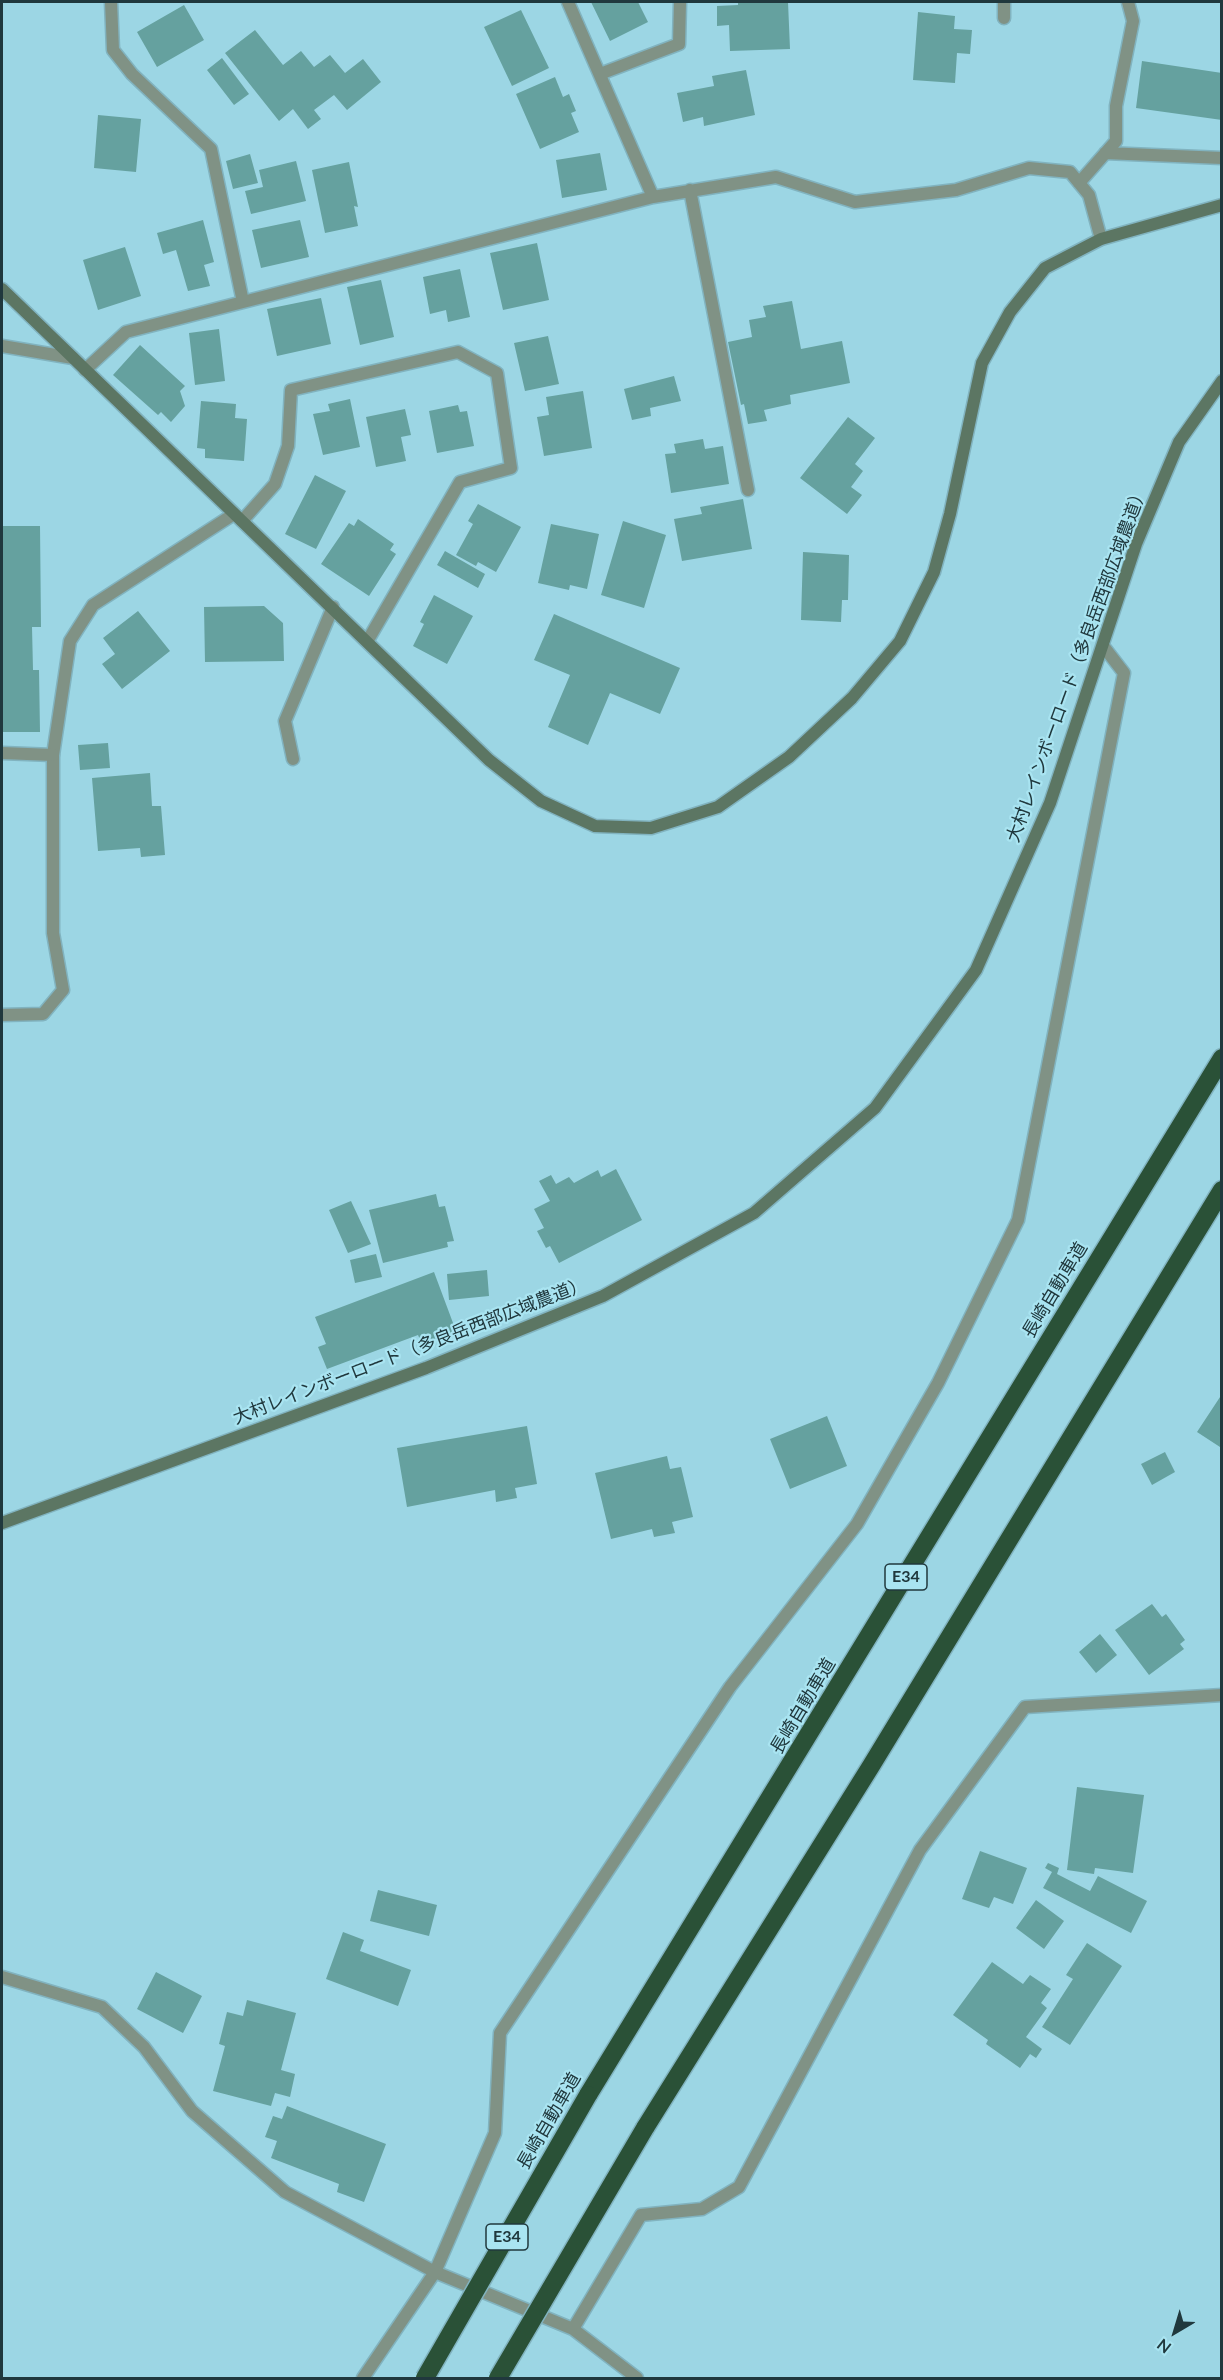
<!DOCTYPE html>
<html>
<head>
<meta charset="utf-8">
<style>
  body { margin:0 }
  #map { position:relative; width:1223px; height:2380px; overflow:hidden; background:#9cd6e4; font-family:Lato,sans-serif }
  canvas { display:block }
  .frame { position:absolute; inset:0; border:3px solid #20383d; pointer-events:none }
  .north { position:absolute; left:1145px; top:2302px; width:60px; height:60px; -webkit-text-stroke:4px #a9e4f1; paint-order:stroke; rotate:218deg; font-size:16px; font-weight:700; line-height:24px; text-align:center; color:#20383d }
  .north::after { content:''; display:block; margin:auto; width:21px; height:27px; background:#20383d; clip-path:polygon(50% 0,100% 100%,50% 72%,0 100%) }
</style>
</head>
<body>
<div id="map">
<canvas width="1223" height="2380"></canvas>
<div class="frame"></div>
<div class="north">N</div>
</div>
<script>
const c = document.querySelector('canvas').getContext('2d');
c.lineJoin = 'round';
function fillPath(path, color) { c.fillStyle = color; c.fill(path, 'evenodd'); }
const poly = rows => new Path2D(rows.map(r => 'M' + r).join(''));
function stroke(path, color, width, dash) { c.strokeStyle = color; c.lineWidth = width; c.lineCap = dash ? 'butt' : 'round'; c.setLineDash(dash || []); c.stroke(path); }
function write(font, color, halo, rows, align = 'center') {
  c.font = font + ' Lato,"Noto Sans JP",sans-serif'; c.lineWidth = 4.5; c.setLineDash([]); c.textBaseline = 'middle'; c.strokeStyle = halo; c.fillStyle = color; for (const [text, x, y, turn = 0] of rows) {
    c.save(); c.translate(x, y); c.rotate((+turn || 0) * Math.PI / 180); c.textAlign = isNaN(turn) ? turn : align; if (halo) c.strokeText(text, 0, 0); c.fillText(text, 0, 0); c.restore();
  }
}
const building = poly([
  [591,2,638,2,648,22,610,41],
  [738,2,788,2,790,49,730,51,729,25,717,26,717,6,738,5],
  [184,5,204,40,157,67,137,32],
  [521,10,549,68,512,86,484,27],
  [918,12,955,16,954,29,972,30,970,54,957,53,955,83,913,80],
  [255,30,283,65,301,51,314,67,330,55,345,73,363,59,381,82,347,110,334,95,314,110,321,119,308,129,293,109,279,121,225,53],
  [222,58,249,94,234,105,207,70],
  [1142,61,1222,73,1222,120,1136,108],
  [746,70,755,115,704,126,703,117,683,122,677,93,714,86,712,76],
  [555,77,563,97,569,94,576,111,571,113,579,132,540,149,516,94],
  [98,115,141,119,136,172,94,168],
  [600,153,607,190,562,198,556,160],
  [250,154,258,183,233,189,226,161],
  [296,161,306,201,251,214,245,191,263,187,259,170],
  [349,162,358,207,354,206,358,226,325,233,312,170],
  [203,220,214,262,204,265,210,286,188,291,176,250,163,254,157,233],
  [300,220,309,257,261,268,252,230],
  [537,243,549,300,503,310,490,253],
  [125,247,141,296,98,310,83,260],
  [460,269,470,317,448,322,446,310,430,314,423,277],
  [381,280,394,337,360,345,347,287],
  [321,298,331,344,277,356,267,309],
  [792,301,801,349,842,341,850,383,790,395,791,404,764,410,767,421,748,424,744,404,741,405,728,342,752,337,749,320,766,317,763,306],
  [219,329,225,381,195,385,189,333],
  [548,336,559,384,525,391,514,343],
  [140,345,185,386,180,391,185,406,171,422,161,412,158,415,113,375],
  [674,376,681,401,650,408,651,416,632,420,624,389],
  [583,391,592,448,544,456,537,417,549,415,546,397],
  [350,399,360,447,323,455,313,414,330,411,328,404],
  [201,401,236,404,235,418,247,419,244,461,205,458,205,449,197,448],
  [458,405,460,412,467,411,474,446,437,453,429,411],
  [405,409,411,435,401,437,406,461,376,467,366,417],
  [848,417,875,438,855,464,863,471,851,487,862,495,847,514,800,478],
  [703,439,705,449,723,446,729,484,671,493,665,454,676,453,674,444],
  [315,475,346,491,316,549,285,534],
  [743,499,752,549,682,561,674,519,702,514,700,507],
  [478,504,521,527,496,572,478,562,476,566,456,555,473,524,468,521],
  [358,519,394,544,390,550,396,554,369,596,321,564,349,523,354,526],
  [623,521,666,535,644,608,601,595],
  [551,524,599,534,587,589,570,585,569,590,538,583],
  [2,526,40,526,41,627,32,627,33,670,39,670,40,732,2,732],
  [445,551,485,574,478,588,437,565],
  [803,552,849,555,848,600,842,600,841,622,801,620],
  [434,595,473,616,447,664,413,646,424,624,420,622],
  [264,606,283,623,284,661,205,662,204,607],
  [138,611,170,651,122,689,102,664,115,654,103,638],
  [554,614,680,668,660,714,610,693,588,745,548,727,570,675,534,660],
  [108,743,110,768,80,770,78,745],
  [150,773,152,806,161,806,165,855,141,857,140,848,98,851,92,778],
  [616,1169,642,1220,559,1263,550,1246,546,1248,537,1231,544,1228,534,1209,550,1201,539,1181,551,1175,556,1184,569,1177,574,1183,598,1170,601,1177],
  [436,1194,439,1207,445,1206,454,1241,447,1242,448,1247,383,1263,369,1210],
  [351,1201,371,1244,348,1253,329,1210],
  [376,1254,382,1277,355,1283,350,1260],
  [487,1270,489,1296,449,1300,447,1274],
  [434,1272,456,1331,422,1344,418,1335,327,1369,318,1347,326,1344,315,1317],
  [1222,1394,1222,1445,1220,1447,1197,1432],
  [827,1416,847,1466,790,1489,770,1439],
  [527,1426,537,1484,515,1488,517,1498,496,1502,495,1490,407,1507,397,1448],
  [1165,1452,1175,1472,1152,1485,1141,1464],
  [667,1456,670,1469,681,1467,693,1517,672,1522,675,1533,654,1537,652,1529,611,1539,595,1473],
  [1152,1604,1162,1617,1166,1614,1185,1640,1180,1644,1184,1649,1149,1675,1115,1630],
  [1100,1634,1117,1655,1096,1673,1079,1652],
  [1077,1787,1144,1795,1133,1873,1095,1868,1094,1874,1067,1870],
  [980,1851,1027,1868,1013,1904,994,1897,989,1908,962,1899],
  [1048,1863,1059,1868,1057,1874,1090,1891,1098,1876,1147,1901,1131,1933,1043,1888,1052,1872,1045,1868],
  [378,1890,437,1905,429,1936,370,1921],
  [1036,1900,1064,1921,1044,1949,1016,1928],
  [343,1932,364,1940,360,1951,411,1970,398,2006,326,1979],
  [1087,1943,1122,1966,1070,2045,1042,2027,1073,1979,1066,1975],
  [992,1962,1023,1984,1030,1975,1051,1989,1041,2003,1047,2008,1026,2037,1042,2049,1036,2058,1030,2054,1020,2068,986,2044,988,2040,953,2015],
  [156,1972,202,1996,183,2033,137,2009],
  [247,2000,296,2013,281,2070,295,2074,290,2097,275,2093,271,2106,213,2091,225,2046,219,2044,227,2012,243,2016],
  [287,2106,386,2144,364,2202,337,2192,339,2184,271,2158,277,2141,265,2137,273,2116,282,2119]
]);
const lane = poly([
  [2,1015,43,1014,63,990,53,933,53,755,70,641,93,605,234,514]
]);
const street = poly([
  [111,2,113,50,132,74,211,149,243,302],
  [568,2,653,197],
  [1004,18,1004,2],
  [600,74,679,44,680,2],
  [1105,153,1222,158],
  [1079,183,1116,141,1116,106,1133,21,1128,2],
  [690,190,748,490],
  [2,346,73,358],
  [85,370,126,332,653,197,776,177,855,202,956,190,1029,168,1070,172,1089,195,1101,239],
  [242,521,275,484,288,446,291,390,458,352,497,373,511,468,460,482,368,640],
  [2,753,53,755],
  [293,759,285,721,333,607],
  [2,1977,102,2007,144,2047,192,2111,285,2192,435,2272,573,2329,637,2378],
  [573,2329,641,2215,702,2209,739,2187,920,1850,1025,1707,1222,1695],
  [363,2378,435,2272,495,2133,500,2033,730,1687,857,1524,938,1383,1018,1220,1124,673,1104,647]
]);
const secondary = poly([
  [2,289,489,760,541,801,595,826,651,828,718,807,789,757,852,698,900,641,934,572,950,514,982,363,1010,312,1045,268,1101,239,1222,205],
  [2,1523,426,1368,603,1296,754,1213,875,1108,976,970,1050,803,1136,544,1179,442,1222,381]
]);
const highway = poly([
  [588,2095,1222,1058],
  [645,2128,871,1766,1222,1190]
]);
const highwayBridge = poly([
  [425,2378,588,2095],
  [498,2378,645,2128]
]);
const shields = [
  [906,1577,42],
  [507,2237,42]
];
const shieldNames = [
  ["E34",906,1577],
  ["E34",507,2237]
];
const streetNames = [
  ["大村レインボーロード（多良岳西部広域農道）",1077,664,-70],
  ["長崎自動車道",1055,1290,-59],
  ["大村レインボーロード（多良岳西部広域農道）",410,1351,-21],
  ["長崎自動車道",803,1706,-59],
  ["長崎自動車道",549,2121,-60]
];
fillPath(building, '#65a19f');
stroke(lane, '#81b3bf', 15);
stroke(street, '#81b3bf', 15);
stroke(secondary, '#81b3bf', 15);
stroke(highway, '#81b3bf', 21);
stroke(lane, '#809285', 12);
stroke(street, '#809285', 12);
stroke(secondary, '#5c7663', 12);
stroke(highway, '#2a5137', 18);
stroke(highwayBridge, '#81b3bf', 21, []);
stroke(highwayBridge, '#2a5137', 18);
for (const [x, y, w] of shields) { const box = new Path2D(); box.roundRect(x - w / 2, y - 13, w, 26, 4.5); c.fillStyle = '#a9e4f1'; c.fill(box); stroke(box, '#20383d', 1.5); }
write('bold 16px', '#20383d', null, shieldNames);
write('18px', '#20383d', '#a9e4f1', streetNames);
</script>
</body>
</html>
